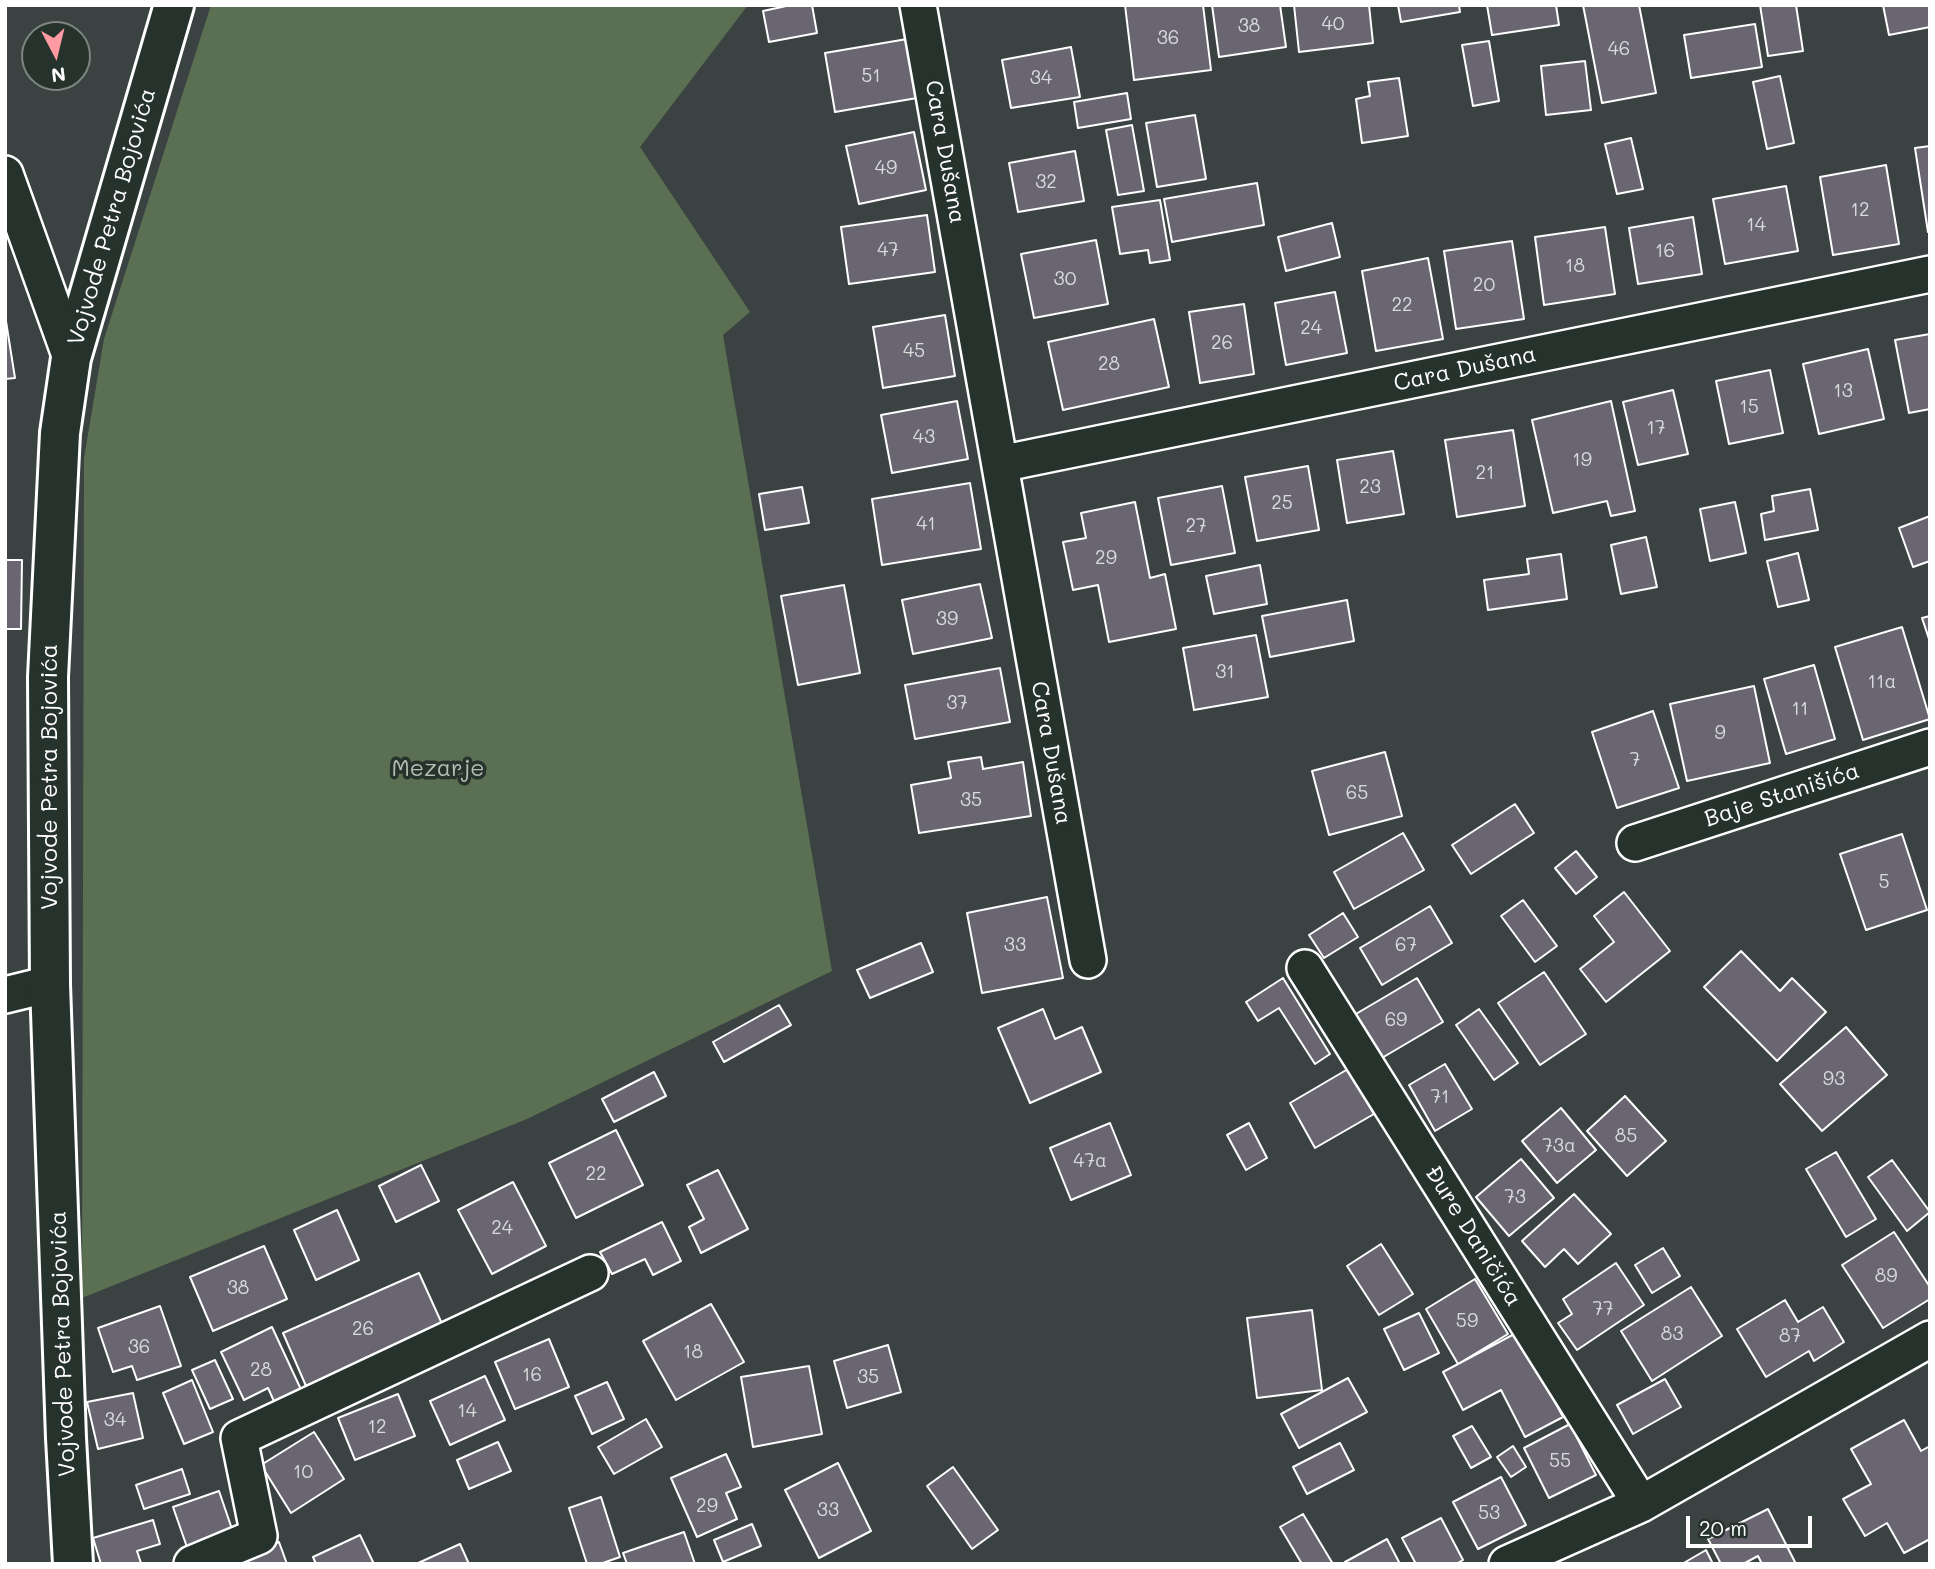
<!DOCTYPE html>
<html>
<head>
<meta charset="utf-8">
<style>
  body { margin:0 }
  #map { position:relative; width:1935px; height:1569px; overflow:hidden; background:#3a4242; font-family:Mali,sans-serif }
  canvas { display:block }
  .frame { position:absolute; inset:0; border:7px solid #fff; pointer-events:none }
  .north { position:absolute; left:21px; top:21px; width:70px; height:70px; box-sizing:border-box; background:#26332d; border:2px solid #7d8581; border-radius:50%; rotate:173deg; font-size:19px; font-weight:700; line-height:28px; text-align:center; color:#fff }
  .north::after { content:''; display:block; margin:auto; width:24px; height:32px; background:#ff9aa2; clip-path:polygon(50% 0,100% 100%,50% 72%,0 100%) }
  .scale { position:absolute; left:1686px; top:1516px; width:126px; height:32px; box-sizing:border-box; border:4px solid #fff; border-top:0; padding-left:9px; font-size:21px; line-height:24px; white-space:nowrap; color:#fff; -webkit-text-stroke:5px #26332d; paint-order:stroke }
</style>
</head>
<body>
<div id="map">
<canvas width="1935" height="1569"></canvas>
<div class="frame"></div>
<div class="north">N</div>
<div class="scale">20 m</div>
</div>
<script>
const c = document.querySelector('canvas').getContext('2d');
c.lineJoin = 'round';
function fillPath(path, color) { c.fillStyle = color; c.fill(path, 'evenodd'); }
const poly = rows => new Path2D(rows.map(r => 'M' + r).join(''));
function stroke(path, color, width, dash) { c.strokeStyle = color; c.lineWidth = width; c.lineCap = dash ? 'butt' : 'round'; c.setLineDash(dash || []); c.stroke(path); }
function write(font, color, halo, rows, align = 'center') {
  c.font = font + ' Mali,sans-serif'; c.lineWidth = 7; c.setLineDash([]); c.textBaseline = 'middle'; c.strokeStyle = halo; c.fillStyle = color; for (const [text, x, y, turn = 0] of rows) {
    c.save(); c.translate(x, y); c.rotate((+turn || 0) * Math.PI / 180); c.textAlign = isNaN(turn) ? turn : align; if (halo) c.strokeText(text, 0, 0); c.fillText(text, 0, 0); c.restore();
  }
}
const green = poly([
  [211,5,748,5,640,147,750,312,723,335,832,971,527,1119,82,1298,84,458,104,339]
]);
const building = poly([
  [791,5,812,5,817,33,769,42,763,11,791,5],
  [1125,5,1203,5,1211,70,1134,80,1125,5],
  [1212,5,1280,5,1286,47,1219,57,1212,5],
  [1294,5,1369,5,1373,43,1299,52,1294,5],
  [1398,5,1459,5,1460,12,1401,22,1398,5],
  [1487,5,1556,5,1559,25,1492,35,1487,5],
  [1583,5,1639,5,1656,93,1602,103,1583,5],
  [1760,5,1796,5,1803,51,1768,56,1760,5],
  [1883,5,1930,5,1930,27,1889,35,1883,5],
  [1755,24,1762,67,1691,78,1684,35,1755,24],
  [907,39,917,98,835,112,825,53,907,39],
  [1489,41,1499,101,1473,106,1462,45,1489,41],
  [1071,47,1080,97,1011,108,1002,60,1071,47],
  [1585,61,1591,110,1546,115,1541,66,1585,61],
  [1780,76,1794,143,1767,149,1753,82,1780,76],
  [1399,78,1408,136,1362,143,1356,99,1370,96,1368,82,1399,78],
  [1127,93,1131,119,1078,128,1074,102,1127,93],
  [1195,115,1206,179,1157,187,1146,123,1195,115],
  [1132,125,1144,191,1118,195,1106,130,1132,125],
  [914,132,926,190,859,204,846,146,914,132],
  [1631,138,1643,189,1617,194,1605,144,1631,138],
  [1930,146,1930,232,1928,232,1915,148,1930,146],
  [1075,151,1084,201,1018,212,1009,163,1075,151],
  [1886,165,1899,244,1833,255,1820,177,1886,165],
  [1257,183,1264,225,1172,242,1164,199,1257,183],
  [1786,186,1798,251,1725,264,1713,199,1786,186],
  [1160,200,1170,260,1150,263,1148,250,1120,254,1112,207,1160,200],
  [927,215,935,272,849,284,841,227,927,215],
  [1693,217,1702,274,1638,284,1629,228,1693,217],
  [1332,223,1340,257,1286,271,1278,237,1332,223],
  [1605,227,1615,294,1544,305,1535,237,1605,227],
  [1096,240,1108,304,1034,318,1021,254,1096,240],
  [1512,241,1524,319,1456,329,1444,251,1512,241],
  [1428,258,1443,339,1376,351,1362,271,1428,258],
  [1335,292,1347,353,1286,365,1275,303,1335,292],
  [1244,304,1254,374,1200,383,1189,312,1244,304],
  [5,315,15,378,5,379,5,315],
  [945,315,955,376,883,388,873,327,945,315],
  [1154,319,1169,387,1063,410,1048,342,1154,319],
  [1930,334,1930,409,1909,413,1895,340,1930,334],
  [1868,349,1884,419,1819,434,1803,364,1868,349],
  [1770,370,1783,433,1729,444,1716,381,1770,370],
  [1673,390,1688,454,1638,465,1623,402,1673,390],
  [957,401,968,459,892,473,881,415,957,401],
  [1611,401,1635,511,1611,516,1607,501,1553,513,1532,420,1611,401],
  [1513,430,1525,506,1457,517,1445,440,1513,430],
  [1393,451,1404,514,1347,523,1337,460,1393,451],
  [1308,466,1319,530,1257,541,1245,477,1308,466],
  [970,483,981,549,882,565,872,499,970,483],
  [1222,486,1235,553,1171,565,1158,498,1222,486],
  [802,487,809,523,765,530,759,494,802,487],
  [1810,489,1818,530,1765,540,1761,514,1774,511,1772,496,1810,489],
  [1135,502,1150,578,1165,574,1176,629,1109,642,1098,585,1073,590,1063,542,1086,538,1081,513,1135,502],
  [1735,502,1746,553,1710,561,1700,509,1735,502],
  [1930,516,1930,561,1913,567,1899,528,1930,516],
  [1646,537,1657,587,1621,594,1611,545,1646,537],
  [1798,553,1809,600,1778,607,1767,561,1798,553],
  [1561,554,1567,599,1488,610,1484,580,1529,574,1527,559,1561,554],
  [5,560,22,560,21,629,5,629,5,560],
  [1260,565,1267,604,1214,614,1206,576,1260,565],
  [980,584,992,638,913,654,902,600,980,584],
  [844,585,860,673,798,685,781,596,844,585],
  [1347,600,1354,641,1270,657,1262,616,1347,600],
  [1930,616,1930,642,1922,618,1930,616],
  [1902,627,1930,719,1863,740,1835,647,1902,627],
  [1256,635,1268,697,1194,710,1183,648,1256,635],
  [1814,665,1835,739,1786,754,1764,679,1814,665],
  [1000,668,1010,722,915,739,905,685,1000,668],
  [1754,686,1770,763,1687,781,1670,704,1754,686],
  [1653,711,1679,788,1617,808,1592,732,1653,711],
  [1385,752,1402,816,1329,835,1312,771,1385,752],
  [981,757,983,769,1023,762,1031,816,919,833,911,785,951,778,948,762,981,757],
  [1515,804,1534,833,1471,874,1452,845,1515,804],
  [1403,833,1424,870,1354,909,1334,872,1403,833],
  [1902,834,1927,910,1866,930,1840,854,1902,834],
  [1576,851,1597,877,1576,894,1555,868,1576,851],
  [1624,892,1670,951,1606,1002,1580,969,1614,942,1594,916,1624,892],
  [1047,897,1063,978,982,993,967,913,1047,897],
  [1523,900,1557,946,1535,962,1501,916,1523,900],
  [1430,906,1452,943,1382,985,1360,948,1430,906],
  [1343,913,1358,937,1324,958,1309,935,1343,913],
  [921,943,933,972,870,998,857,970,921,943],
  [1741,951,1780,991,1792,978,1826,1012,1777,1061,1704,987,1741,951],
  [1544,972,1586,1034,1540,1065,1498,1003,1544,972],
  [1283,978,1330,1054,1315,1064,1279,1008,1258,1021,1246,1002,1283,978],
  [1417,978,1443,1022,1375,1062,1349,1018,1417,978],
  [779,1005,791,1025,724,1062,713,1042,779,1005],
  [1043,1009,1055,1039,1082,1027,1101,1072,1030,1103,998,1028,1043,1009],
  [1479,1009,1518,1063,1494,1080,1456,1025,1479,1009],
  [1846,1027,1887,1075,1822,1131,1780,1084,1846,1027],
  [1445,1064,1472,1109,1435,1131,1409,1085,1445,1064],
  [1348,1069,1374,1114,1315,1148,1290,1103,1348,1069],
  [654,1072,666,1096,614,1122,602,1099,654,1072],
  [1625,1096,1666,1141,1627,1176,1587,1131,1625,1096],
  [1561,1108,1596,1150,1557,1183,1522,1141,1561,1108],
  [1110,1123,1131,1175,1071,1200,1050,1148,1110,1123],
  [1249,1123,1267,1158,1246,1170,1227,1135,1249,1123],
  [616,1130,643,1185,576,1218,549,1163,616,1130],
  [1836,1152,1876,1219,1846,1237,1806,1169,1836,1152],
  [1521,1159,1554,1198,1509,1236,1476,1197,1521,1159],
  [1892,1160,1930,1212,1907,1231,1868,1177,1892,1160],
  [421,1165,439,1201,396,1222,379,1186,421,1165],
  [718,1170,748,1229,701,1253,689,1227,704,1219,687,1185,718,1170],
  [513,1182,546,1246,492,1274,458,1210,513,1182],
  [1574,1194,1611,1234,1578,1264,1564,1249,1545,1267,1522,1241,1574,1194],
  [337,1210,359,1260,316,1280,294,1230,337,1210],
  [662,1222,681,1261,653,1275,645,1259,612,1274,600,1252,662,1222],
  [1894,1232,1930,1287,1930,1299,1883,1328,1842,1265,1894,1232],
  [1381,1244,1413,1294,1379,1315,1347,1266,1381,1244],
  [264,1246,287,1299,213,1331,190,1277,264,1246],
  [1663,1248,1680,1276,1652,1293,1635,1265,1663,1248],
  [1616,1263,1644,1305,1577,1350,1558,1323,1572,1314,1563,1299,1616,1263],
  [419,1273,443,1326,306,1386,283,1333,419,1273],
  [1475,1279,1508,1334,1458,1364,1426,1309,1475,1279],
  [1691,1287,1722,1336,1652,1381,1621,1331,1691,1287],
  [1785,1300,1798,1322,1823,1307,1844,1342,1814,1361,1809,1351,1766,1377,1737,1329,1785,1300],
  [711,1304,744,1362,676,1400,643,1341,711,1304],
  [160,1306,181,1366,137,1380,132,1366,113,1372,98,1328,160,1306],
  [1312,1310,1322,1390,1257,1398,1247,1318,1312,1310],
  [1419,1313,1439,1353,1404,1370,1384,1329,1419,1313],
  [272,1327,304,1396,277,1408,268,1388,244,1400,221,1352,272,1327],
  [1518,1332,1563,1417,1525,1437,1501,1390,1463,1410,1443,1372,1518,1332],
  [549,1339,569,1387,515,1409,495,1362,549,1339],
  [888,1345,901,1392,847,1408,834,1361,888,1345],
  [215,1360,233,1399,210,1409,192,1370,215,1360],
  [809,1366,822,1434,753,1447,741,1377,809,1366],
  [485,1376,505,1420,450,1445,430,1401,485,1376],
  [1348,1378,1367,1412,1299,1448,1281,1414,1348,1378],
  [1665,1379,1681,1407,1633,1434,1617,1405,1665,1379],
  [192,1380,213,1432,184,1444,163,1393,192,1380],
  [607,1382,624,1419,592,1434,575,1396,607,1382],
  [133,1393,143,1438,98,1449,87,1402,133,1393],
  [398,1394,415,1436,355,1460,338,1418,398,1394],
  [646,1419,662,1447,614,1474,598,1447,646,1419],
  [1904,1420,1921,1451,1930,1446,1930,1539,1904,1553,1887,1523,1865,1536,1843,1499,1871,1484,1851,1449,1904,1420],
  [1570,1424,1596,1475,1549,1498,1524,1448,1570,1424],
  [1472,1426,1491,1457,1471,1468,1453,1436,1472,1426],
  [314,1432,344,1479,291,1513,261,1465,314,1432],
  [498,1442,511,1471,469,1489,457,1460,498,1442],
  [1340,1443,1354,1470,1307,1494,1293,1467,1340,1443],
  [1513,1446,1526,1467,1511,1477,1497,1457,1513,1446],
  [726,1454,741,1487,726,1493,737,1519,697,1537,671,1478,726,1454],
  [838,1463,871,1531,819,1558,785,1490,838,1463],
  [953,1467,998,1530,972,1549,927,1486,953,1467],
  [182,1469,190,1494,144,1509,136,1485,182,1469],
  [1501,1477,1526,1525,1478,1549,1453,1502,1501,1477],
  [219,1491,234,1535,188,1550,173,1507,219,1491],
  [601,1497,620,1557,600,1564,587,1564,569,1508,601,1497],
  [1768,1509,1796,1564,1762,1564,1758,1556,1743,1564,1721,1564,1708,1539,1768,1509],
  [1303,1514,1333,1564,1302,1564,1280,1527,1303,1514],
  [1441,1518,1463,1560,1456,1564,1416,1564,1402,1538,1441,1518],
  [153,1520,160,1544,137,1551,141,1563,101,1564,93,1538,153,1520],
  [752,1524,761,1546,723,1562,714,1540,752,1524],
  [684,1532,695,1564,627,1564,623,1553,684,1532],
  [360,1535,374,1564,316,1564,313,1557,360,1535],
  [1387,1539,1400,1564,1346,1564,1345,1562,1387,1539],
  [279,1542,287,1564,229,1564,229,1562,279,1542],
  [460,1544,469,1564,416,1564,460,1544],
  [1706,1550,1713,1564,1682,1564,1706,1550]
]);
const street = poly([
  [918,5,1088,960],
  [5,174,71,358],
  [1000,464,1930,274],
  [1635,843,1930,747],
  [1305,968,1641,1504],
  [5,995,50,984],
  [192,1564,259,1536,239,1438,590,1273],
  [1507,1564,1641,1504,1930,1339]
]);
const secondary = poly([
  [73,1564,66,1438,50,984,48,677,60,433,71,358,174,5]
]);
const numberNames = [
  ["40",1333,24],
  ["38",1249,26],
  ["36",1168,38],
  ["46",1619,49],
  ["51",871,76],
  ["34",1041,78],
  ["49",886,168],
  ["32",1046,182],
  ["12",1860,210],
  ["14",1756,225],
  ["47",888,250],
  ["16",1665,251],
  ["18",1575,266],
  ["30",1065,279],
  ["20",1484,285],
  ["22",1402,305],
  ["24",1311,328],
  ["26",1222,343],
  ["45",914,351],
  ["28",1109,364],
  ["13",1843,391],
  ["15",1749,407],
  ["17",1656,428],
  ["43",924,437],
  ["19",1582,460],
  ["21",1485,473],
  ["23",1370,487],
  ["25",1282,503],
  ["41",926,524],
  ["27",1196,526],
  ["29",1106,558],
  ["39",947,619],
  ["31",1225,672],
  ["11a",1882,682],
  ["37",957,703],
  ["11",1800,709],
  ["9",1720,733],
  ["7",1635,760],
  ["65",1357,793],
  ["35",971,800],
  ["5",1884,882],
  ["33",1015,945],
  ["67",1406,945],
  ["69",1396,1020],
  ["93",1834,1079],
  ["71",1440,1097],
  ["85",1626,1136],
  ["73a",1559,1146],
  ["47a",1090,1161],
  ["22",596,1174],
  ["73",1515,1197],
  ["24",502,1228],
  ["89",1886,1276],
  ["38",238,1288],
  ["77",1603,1309],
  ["59",1467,1321],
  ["26",363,1329],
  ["83",1672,1334],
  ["87",1790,1336],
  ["36",139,1347],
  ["18",693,1352],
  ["28",261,1370],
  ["16",532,1375],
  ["35",868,1377],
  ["14",467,1411],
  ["34",115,1420],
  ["12",377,1427],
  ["55",1560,1461],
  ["10",303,1472],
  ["29",707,1506],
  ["33",828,1510],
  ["53",1489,1513]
];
const streetNames = [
  ["Cara Dušana",945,152,80],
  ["Vojvode Petra Bojovića",112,217,-74],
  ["Cara Dušana",1465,369,-12],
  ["Cara Dušana",1051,753,80],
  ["Vojvode Petra Bojovića",50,777,-90],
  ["Baje Stanišića",1782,795,-18],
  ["Đure Daničića",1473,1236,58],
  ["Vojvode Petra Bojovića",63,1344,-92]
];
const parkNames = [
  ["Mezarje",438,769]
];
fillPath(green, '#5b6f53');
fillPath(building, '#696672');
stroke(building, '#fff', 2);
stroke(street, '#fff', 40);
stroke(secondary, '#fff', 44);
stroke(street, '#26332d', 35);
stroke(secondary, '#26332d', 38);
write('19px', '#dad9dc', null, numberNames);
write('23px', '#fff', '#26332d', streetNames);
write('23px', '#b5beb2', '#26332d', parkNames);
</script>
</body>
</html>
